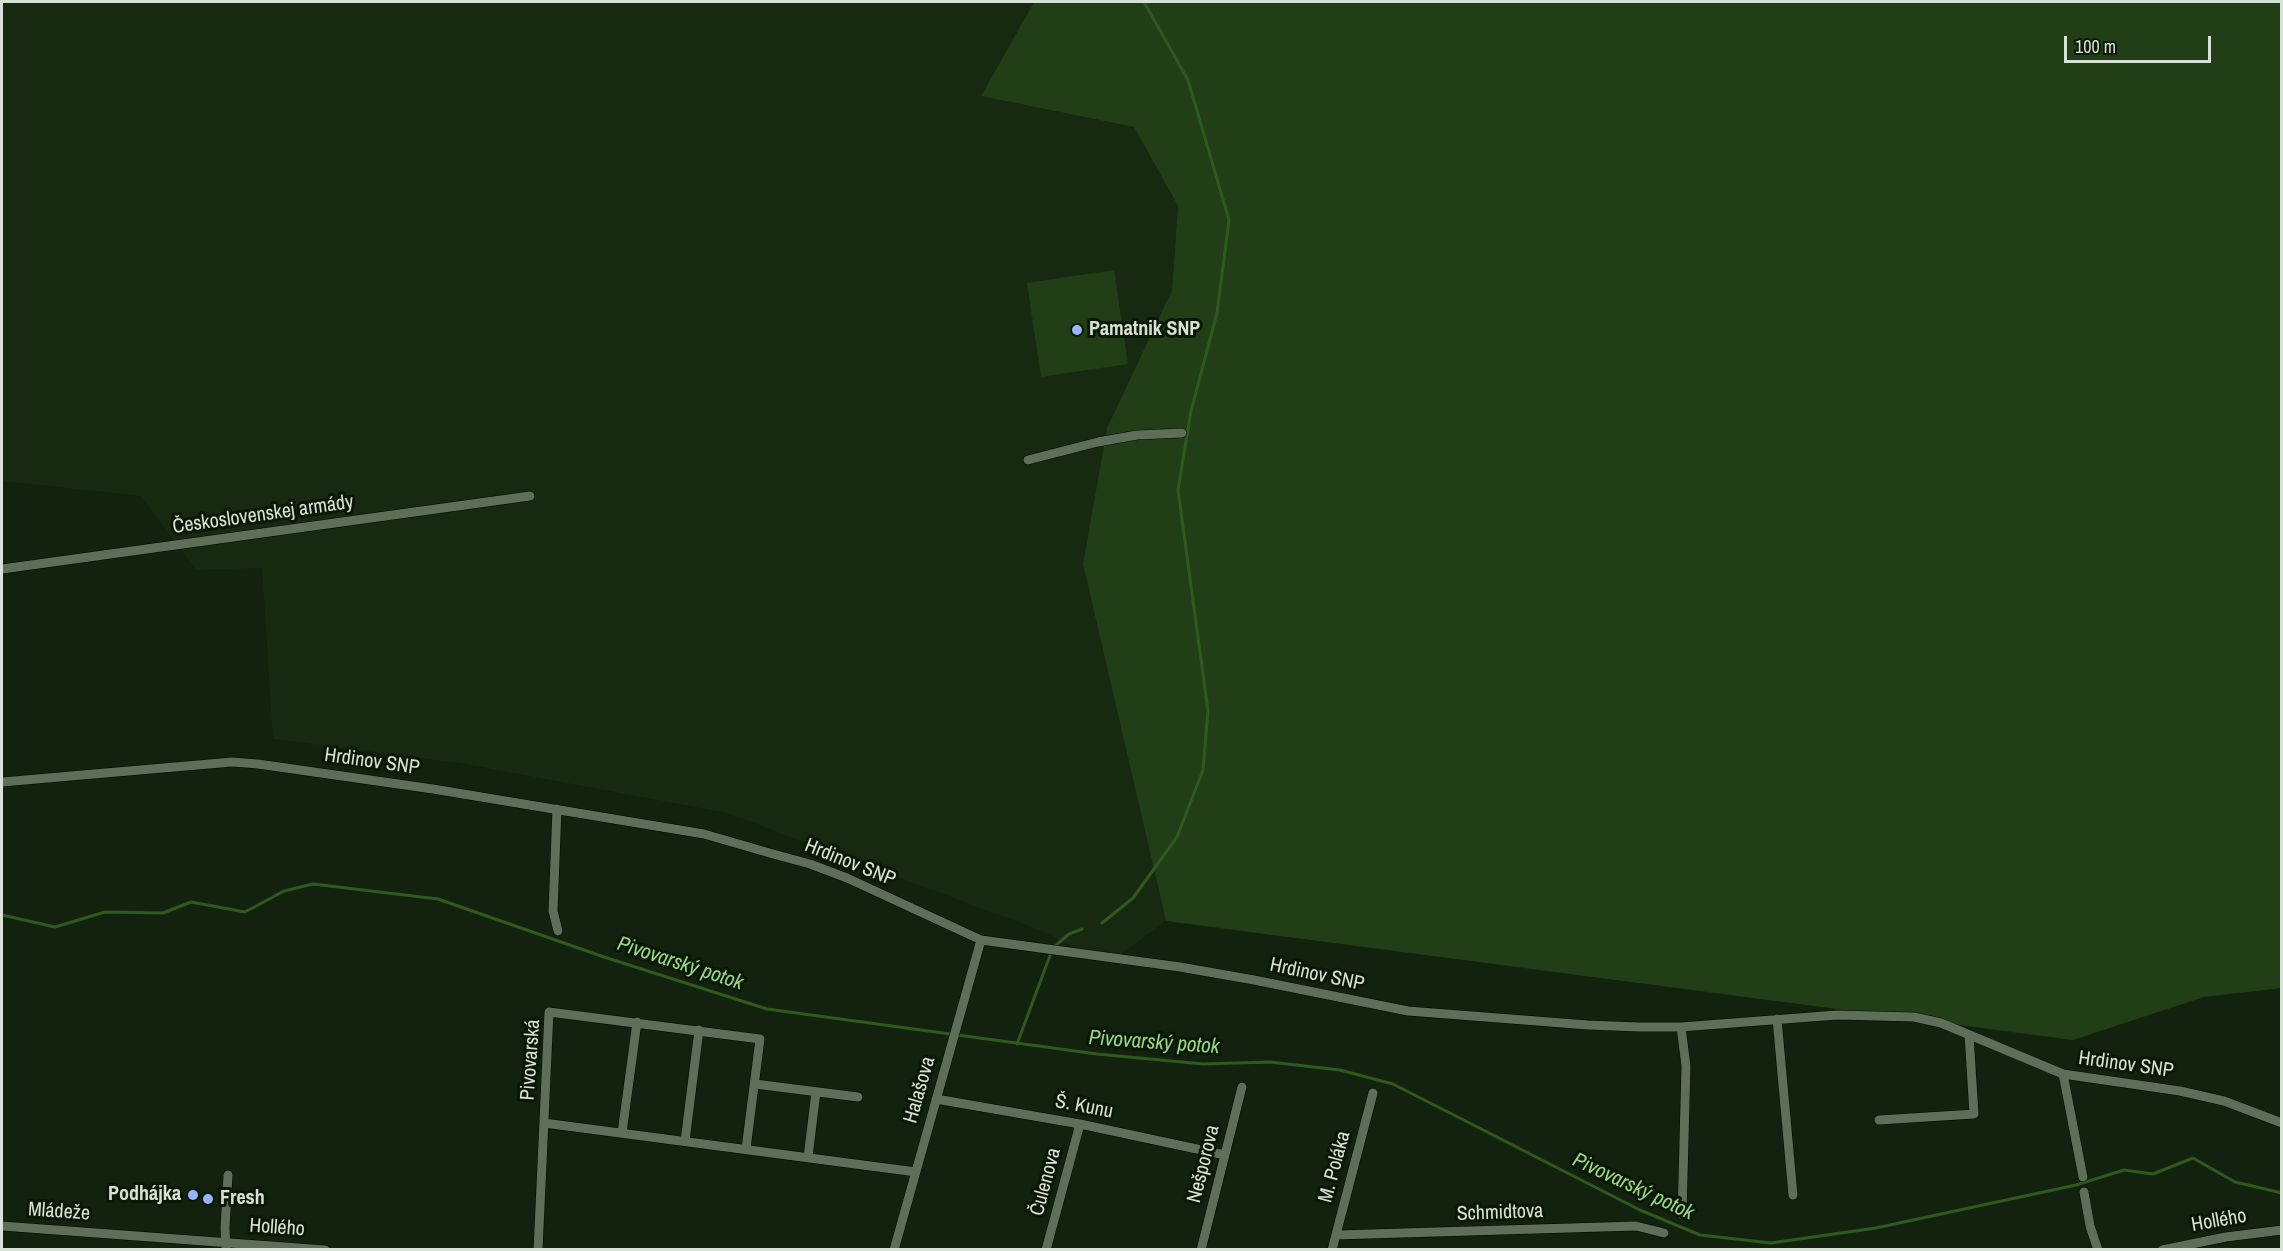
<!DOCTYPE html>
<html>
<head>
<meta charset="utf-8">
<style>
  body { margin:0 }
  #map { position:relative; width:2283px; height:1251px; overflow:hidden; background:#13210f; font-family:"Archivo Narrow",sans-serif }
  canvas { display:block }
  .frame { position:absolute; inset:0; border:3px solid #d8e1d5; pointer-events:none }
  .scale { position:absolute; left:2064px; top:36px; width:147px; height:27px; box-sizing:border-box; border:3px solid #d8e1d5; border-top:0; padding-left:8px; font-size:18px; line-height:21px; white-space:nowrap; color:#d8e1d5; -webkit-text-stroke:4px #0b1806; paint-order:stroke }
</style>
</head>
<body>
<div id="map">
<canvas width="2283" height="1251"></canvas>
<div class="frame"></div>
<div class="scale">100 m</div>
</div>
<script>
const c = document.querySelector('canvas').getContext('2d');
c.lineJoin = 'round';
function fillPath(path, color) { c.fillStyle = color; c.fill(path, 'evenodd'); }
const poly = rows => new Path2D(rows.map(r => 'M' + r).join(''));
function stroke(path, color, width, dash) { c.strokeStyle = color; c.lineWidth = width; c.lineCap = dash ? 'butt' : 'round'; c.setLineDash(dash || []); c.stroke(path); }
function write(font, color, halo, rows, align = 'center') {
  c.font = font + ' "Archivo Narrow",sans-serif'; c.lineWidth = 6; c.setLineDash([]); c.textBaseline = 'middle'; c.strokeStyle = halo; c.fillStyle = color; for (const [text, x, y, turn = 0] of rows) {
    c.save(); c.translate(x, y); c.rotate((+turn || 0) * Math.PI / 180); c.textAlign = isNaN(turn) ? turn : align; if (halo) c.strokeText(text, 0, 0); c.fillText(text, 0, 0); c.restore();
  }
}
const built = poly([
  [2,2,1034,2,981,96,1134,127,1178,206,1172,290,1107,428,1083,564,1166,921,1107,964,1042,931,727,813,460,763,273,739,262,568,196,570,141,496,2,481]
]);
const green = poly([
  [1034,2,2281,2,2281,988,2204,997,2073,1040,1166,921,1083,564,1107,428,1172,290,1178,206,1134,127,981,96],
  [1114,270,1128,364,1041,377,1027,283]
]);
const stream = poly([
  [2,915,55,927,105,912,163,913,191,902,245,912,284,891,313,884,438,899,604,957,767,1009,1097,1054,1203,1064,1270,1062,1340,1070,1393,1084,1640,1210,1700,1235,1771,1243,1876,1228,2076,1185,2124,1170,2153,1174,2193,1158,2235,1182,2282,1193],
  [1102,923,1133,898,1177,837,1203,770,1208,711,1178,490,1191,411,1217,313,1229,220,1188,80,1144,2],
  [1054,947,1069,934,1082,929],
  [1017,1044,1051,953]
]);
const minor = poly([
  [1028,460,1098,442,1137,435,1182,433],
  [2,569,530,496],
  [2,782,232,762,258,764,433,789,704,834,773,854,810,864,847,878,981,940,1180,967,1254,980,1408,1011,1588,1025,1639,1027,1681,1027,1837,1015,1914,1017,1941,1023,2063,1074,2180,1091,2224,1101,2282,1123],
  [557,809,553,911,558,931],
  [1777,1019,1793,1195],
  [1681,1027,1686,1066,1682,1215],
  [2063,1074,2083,1177],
  [755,1084,858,1097],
  [936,1099,1080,1124,1225,1155],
  [1879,1120,1974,1114,1969,1035],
  [544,1123,916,1172],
  [622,1133,637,1022],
  [685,1141,699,1030],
  [808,1157,816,1092],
  [2084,1192,2090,1226,2098,1250],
  [2,1226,325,1250],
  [1336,1235,1636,1226,1664,1233],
  [226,1250,225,1228,228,1175],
  [538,1250,549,1012,760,1039,746,1149],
  [894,1250,981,940],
  [1046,1250,1080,1124],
  [1201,1250,1242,1087],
  [1332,1250,1373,1093],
  [2162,1250,2226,1237,2282,1230]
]);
const markers = [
  [1077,330,6,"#95b6fd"],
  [193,1195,6,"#95b6fd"],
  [208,1199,6,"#95b6fd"]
];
const poiNames = [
  ["Pamatnik SNP",1089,330],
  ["Podhájka",181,1195,"right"],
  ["Fresh",220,1199]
];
const streetNames = [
  ["Československej armády",263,515,-8],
  ["Hrdinov SNP",372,762,8],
  ["Hrdinov SNP",850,863,22],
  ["Hrdinov SNP",1317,975,12],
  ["Pivovarská",531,1060,-86],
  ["Hrdinov SNP",2126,1065,8],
  ["Halašova",920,1090,-74],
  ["Š. Kunu",1084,1107,11],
  ["Nešporova",1204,1164,-76],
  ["M. Poláka",1335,1167,-75],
  ["Čulenova",1046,1182,-75],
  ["Mládeže",59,1212,4],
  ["Schmidtova",1500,1213,-2],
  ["Hollého",2219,1221,-10],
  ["Hollého",277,1228,4]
];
const waterNames = [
  ["Pivovarský potok",680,964,18],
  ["Pivovarský potok",1154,1043,4],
  ["Pivovarský potok",1633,1187,25]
];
fillPath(built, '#172911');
fillPath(green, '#213e16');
stroke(stream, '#2f5a1e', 3);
stroke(minor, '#020a00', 10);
stroke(minor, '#5e6e59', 9);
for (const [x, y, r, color] of markers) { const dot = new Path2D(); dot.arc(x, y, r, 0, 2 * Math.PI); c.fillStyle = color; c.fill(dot); stroke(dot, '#0b1806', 2); }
write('bold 20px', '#d8e1d5', '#0b1806', poiNames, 'left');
write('20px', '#d8e1d5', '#0b1806', streetNames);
write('italic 21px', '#99d884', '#0b1806', waterNames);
</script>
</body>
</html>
